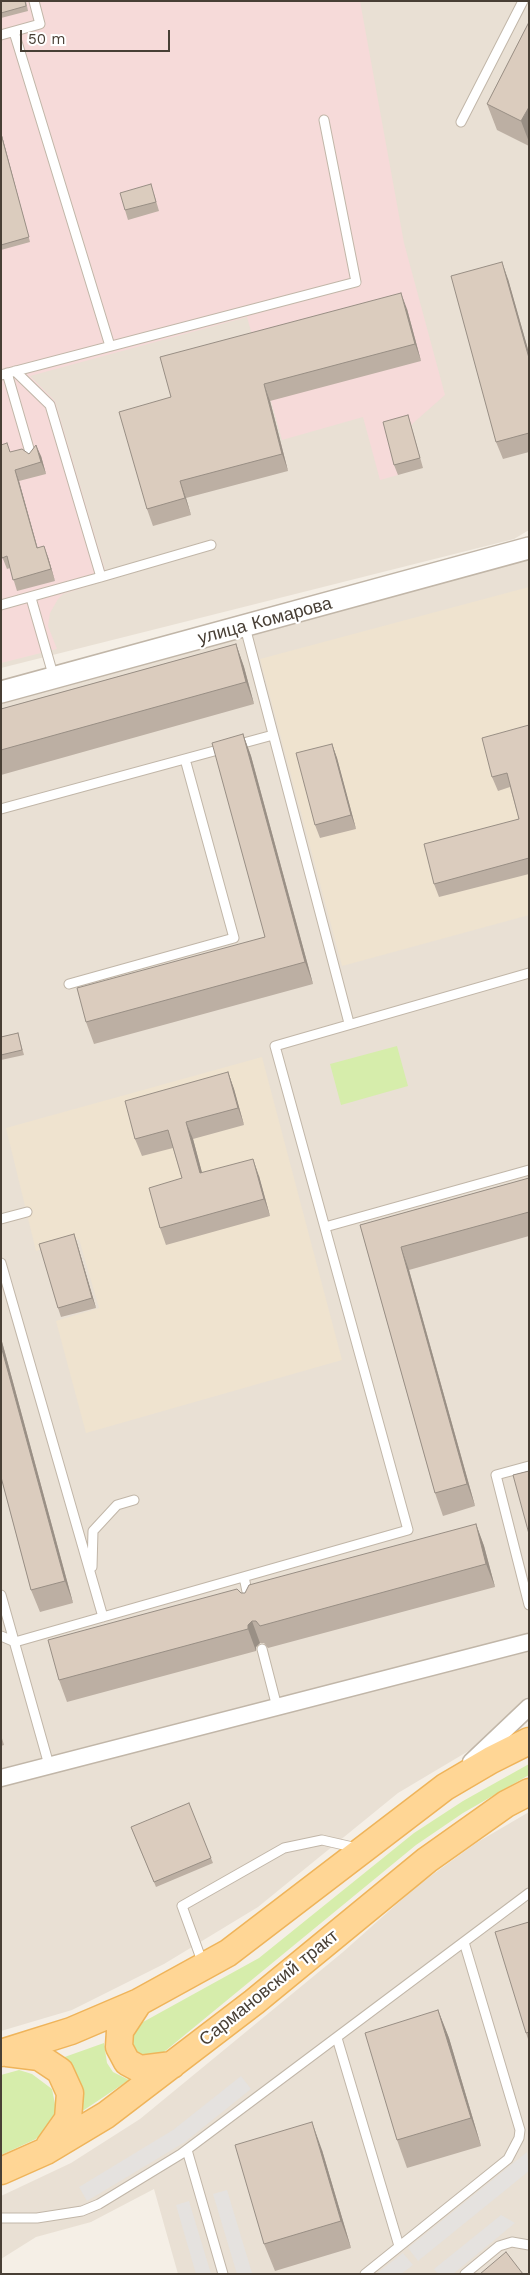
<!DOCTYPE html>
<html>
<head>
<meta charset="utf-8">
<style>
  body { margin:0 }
  #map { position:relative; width:530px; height:2275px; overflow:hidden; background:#f5efe6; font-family:"Work Sans",sans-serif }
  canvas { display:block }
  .frame { position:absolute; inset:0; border:2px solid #483f35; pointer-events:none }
  .scale { position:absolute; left:20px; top:30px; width:150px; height:22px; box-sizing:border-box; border:2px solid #483f35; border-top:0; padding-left:6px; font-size:15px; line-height:18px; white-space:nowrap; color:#483f35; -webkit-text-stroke:4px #fff; paint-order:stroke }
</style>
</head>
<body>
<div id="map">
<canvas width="530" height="2275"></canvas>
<div class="frame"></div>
<div class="scale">50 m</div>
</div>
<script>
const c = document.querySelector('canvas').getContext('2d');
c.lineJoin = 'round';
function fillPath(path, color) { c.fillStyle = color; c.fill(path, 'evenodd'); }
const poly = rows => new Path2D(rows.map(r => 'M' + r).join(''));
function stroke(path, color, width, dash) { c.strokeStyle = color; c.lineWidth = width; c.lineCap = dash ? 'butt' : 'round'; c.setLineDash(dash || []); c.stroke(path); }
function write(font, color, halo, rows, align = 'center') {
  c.font = font + ' "Work Sans",sans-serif'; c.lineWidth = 4.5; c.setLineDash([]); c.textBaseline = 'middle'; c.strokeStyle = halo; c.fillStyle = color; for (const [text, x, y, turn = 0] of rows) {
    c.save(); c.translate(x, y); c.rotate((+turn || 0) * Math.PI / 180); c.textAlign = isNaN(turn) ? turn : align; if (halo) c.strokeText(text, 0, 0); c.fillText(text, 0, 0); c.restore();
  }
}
const residential = poly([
  [1,1,529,1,529,530,514,539,1,668],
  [529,555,529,1715,398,1793,258,1907,164,1964,72,2010,1,2031,1,695],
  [529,1812,529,2274,178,2274,154,2189,91,2222,36,2237,1,2259,1,2196,71,2163,140,2119,343,1952,417,1886,476,1843]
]);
const education = poly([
  [529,587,529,915,342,966,260,659],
  [262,1057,342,1360,86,1433,56,1321,99,1308,79,1239,36,1251,6,1128]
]);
const medical = poly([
  [1,1,360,1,404,243,445,395,411,425,398,475,380,480,363,417,282,440,247,317,30,376,55,401,108,580,63,594,58,599,50,613,48,626,57,649,1,663]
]);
const green = poly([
  [397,1046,408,1086,341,1105,330,1064],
  [529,1764,529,1775,463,1813,416,1845,153,2061,140,2057,132,2046,134,2027,259,1958,414,1833,463,1801],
  [104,2043,107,2063,113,2072,129,2080,81,2112,59,2059],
  [19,2070,32,2074,52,2089,56,2109,55,2120,36,2139,1,2155,1,2075]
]);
const parking = poly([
  [241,2076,251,2089,185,2142,87,2201,79,2187,173,2130],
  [527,2152,529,2171,418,2261,408,2248],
  [227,2190,252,2273,237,2274,213,2194],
  [189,2201,211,2274,196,2274,176,2205],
  [501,2215,515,2223,453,2274,438,2274,434,2269],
  [403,2253,413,2265,401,2274,376,2274]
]);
const service = poly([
  [14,32,110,346],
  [1,35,40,24,34,1],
  [461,122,523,1],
  [7,373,32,459],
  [1,375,356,282,324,120],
  [101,577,211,545],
  [31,598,54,678],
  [1,605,101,577,50,405,15,371],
  [245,627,349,1023],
  [1,809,273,735],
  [69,984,234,938,185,759],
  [1,1219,27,1212],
  [325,1227,529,1170],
  [1,1263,103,1617],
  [529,1466,496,1475,529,1605],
  [92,1567,93,1531,117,1505,134,1500],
  [244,1577,249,1601],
  [1,1595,49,1765],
  [1,1636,15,1642,408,1530,275,1046,529,973],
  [262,1649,277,1707],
  [203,1964,182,1906,284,1848,322,1840,357,1848],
  [337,2038,399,2246],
  [187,2150,223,2274],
  [1,2218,37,2218,82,2211,99,2204,181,2154,529,1893],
  [365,2274,508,2159,519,2138,520,2130,464,1942],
  [465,2274,499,2246,512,2242,529,2245]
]);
const minor = poly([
  [471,1762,529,1707],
  [1,1778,529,1642]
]);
const tertiary = poly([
  [1,692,529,548]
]);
const primary = poly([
  [139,2002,120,2031,119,2047,127,2062,140,2069,172,2065],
  [1,2053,71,2031,139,2002,228,1953,445,1787,491,1760,529,1741],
  [7,2053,39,2057,60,2071,70,2093,68,2119,49,2146],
  [1,2171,46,2151,106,2115,254,2002,427,1860,506,1804,529,1792]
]);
const wall = poly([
  [1,1,26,1,28,11,1,18],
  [529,22,529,146,497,130,487,104],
  [1,132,30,242,1,250],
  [154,194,159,211,128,220,125,210],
  [508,279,529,353,529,452,503,459,496,442],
  [407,309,421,361,270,401,288,471,186,498,191,515,153,526,147,509,171,397],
  [408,415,411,425,423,468,398,475,394,465],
  [11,452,29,454,41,456,46,474,19,481,37,548,48,557,55,581,17,591,10,568,7,569,1,554],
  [236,644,244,667,254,704,1,775,1,709],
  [529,725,529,874,439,897,434,884,519,819,510,787,498,791,492,777],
  [243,734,251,756,313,984,94,1044,86,1022,265,937],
  [332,744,337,758,356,829,320,838,315,825],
  [18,1033,24,1055,1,1060,1,1037],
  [228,1072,234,1089,244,1125,193,1139,202,1173,259,1176,270,1216,166,1245,160,1228,182,1178,173,1148,142,1156,135,1139],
  [529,1178,529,1236,409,1270,475,1506,443,1516,435,1493,360,1225],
  [74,1234,96,1308,61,1317,58,1308],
  [1,1338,73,1603,40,1612,31,1590,1,1477],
  [476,1524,484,1546,495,1587,268,1648,264,1643,260,1643,256,1647,256,1651,67,1702,59,1680,241,1593,245,1593],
  [1,1735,4,1745,1,1746],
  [131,1827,211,1858,213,1863,156,1887],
  [529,1922,529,2042,526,2033],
  [438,2010,449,2038,481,2146,407,2168,397,2140],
  [322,2150,351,2248,275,2271,264,2244]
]);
const shadedWall = poly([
  [529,107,529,142,521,121],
  [1,132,30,242,1,134],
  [502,262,508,279,529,353,529,358],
  [401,293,407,309,421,361,415,344],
  [264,384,270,401,288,471,282,454],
  [36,445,41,456,46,474,41,462],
  [15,470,19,481,41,560,37,548],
  [180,481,186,498,191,515,185,498],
  [44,546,48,557,55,581,51,569],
  [236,644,244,667,254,704,246,682],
  [243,734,251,756,313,984,305,962],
  [332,744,337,758,356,829,351,815],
  [228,1072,234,1089,244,1125,238,1108],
  [186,1122,193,1139,207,1191,200,1173],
  [253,1159,259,1176,270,1216,264,1199],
  [74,1234,77,1243,96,1308,92,1298],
  [401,1247,409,1270,475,1506,467,1484],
  [1,1338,73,1603,65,1581,1,1346],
  [476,1524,484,1546,495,1587,486,1564],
  [252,1621,260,1643,256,1647,256,1651,248,1629,248,1625],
  [438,2010,449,2038,481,2146,471,2118],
  [312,2122,322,2150,351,2248,341,2221]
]);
const building = poly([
  [1,1,25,1,26,6,1,13,1,1],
  [529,22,529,107,521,121,487,104,529,22],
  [1,134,29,237,1,245,1,134],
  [151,184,156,202,125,210,120,193,151,184],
  [502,262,529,358,529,433,496,442,451,276,502,262],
  [401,293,415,344,264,384,282,454,180,481,185,498,147,509,119,412,171,397,160,357,401,293],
  [408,415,420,458,394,465,383,422,408,415],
  [7,443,10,452,22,449,29,454,36,445,41,462,15,470,37,548,44,546,51,569,13,580,7,556,2,558,1,554,1,445,7,443],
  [236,644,246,682,1,750,1,709,236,644],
  [529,725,529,858,434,884,424,844,519,819,507,773,492,777,482,738,529,725],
  [243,734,305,962,86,1022,77,988,265,937,212,743,243,734],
  [332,744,351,815,315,825,296,753,332,744],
  [18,1033,22,1050,1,1055,1,1037,18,1033],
  [228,1072,238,1108,186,1122,200,1173,253,1159,264,1199,160,1228,149,1188,182,1178,168,1130,135,1139,125,1101,228,1072],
  [529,1178,529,1212,401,1247,467,1484,435,1493,360,1225,529,1178],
  [74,1234,92,1298,58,1308,39,1244,74,1234],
  [1,1346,65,1581,31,1590,1,1477,1,1346],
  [529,1471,529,1534,513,1475,529,1471],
  [476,1524,486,1564,260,1626,256,1621,252,1621,248,1625,248,1629,59,1680,48,1640,237,1589,241,1593,245,1593,249,1585,476,1524],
  [189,1803,211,1858,154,1882,131,1827,189,1803],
  [529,1922,529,2032,526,2033,495,1932,529,1922],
  [438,2010,471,2118,397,2140,365,2033,438,2010],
  [312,2122,341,2221,264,2244,235,2145,312,2122],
  [506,2252,523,2274,480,2274,506,2252]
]);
const streetNames = [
  ["улица Комарова",265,621,-15],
  ["Сармановский тракт",269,1988,-39]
];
fillPath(residential, '#e9e0d4');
fillPath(education, '#efe3cf');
fillPath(medical, '#f6dad9');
fillPath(green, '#d6edab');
fillPath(parking, '#e5e2df');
stroke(service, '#c1b6a8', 11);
stroke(minor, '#c1b6a8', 19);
stroke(tertiary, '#c1b6a8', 24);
stroke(primary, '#efb45a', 29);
stroke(service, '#fff', 9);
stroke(minor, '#fff', 16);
stroke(tertiary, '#fff', 21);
stroke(primary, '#ffd695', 26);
fillPath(wall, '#bcafa3');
fillPath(shadedWall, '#998f85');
fillPath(building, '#dbccbe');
stroke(building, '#998f85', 1);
write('18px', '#483f35', '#fff', streetNames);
</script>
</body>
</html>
